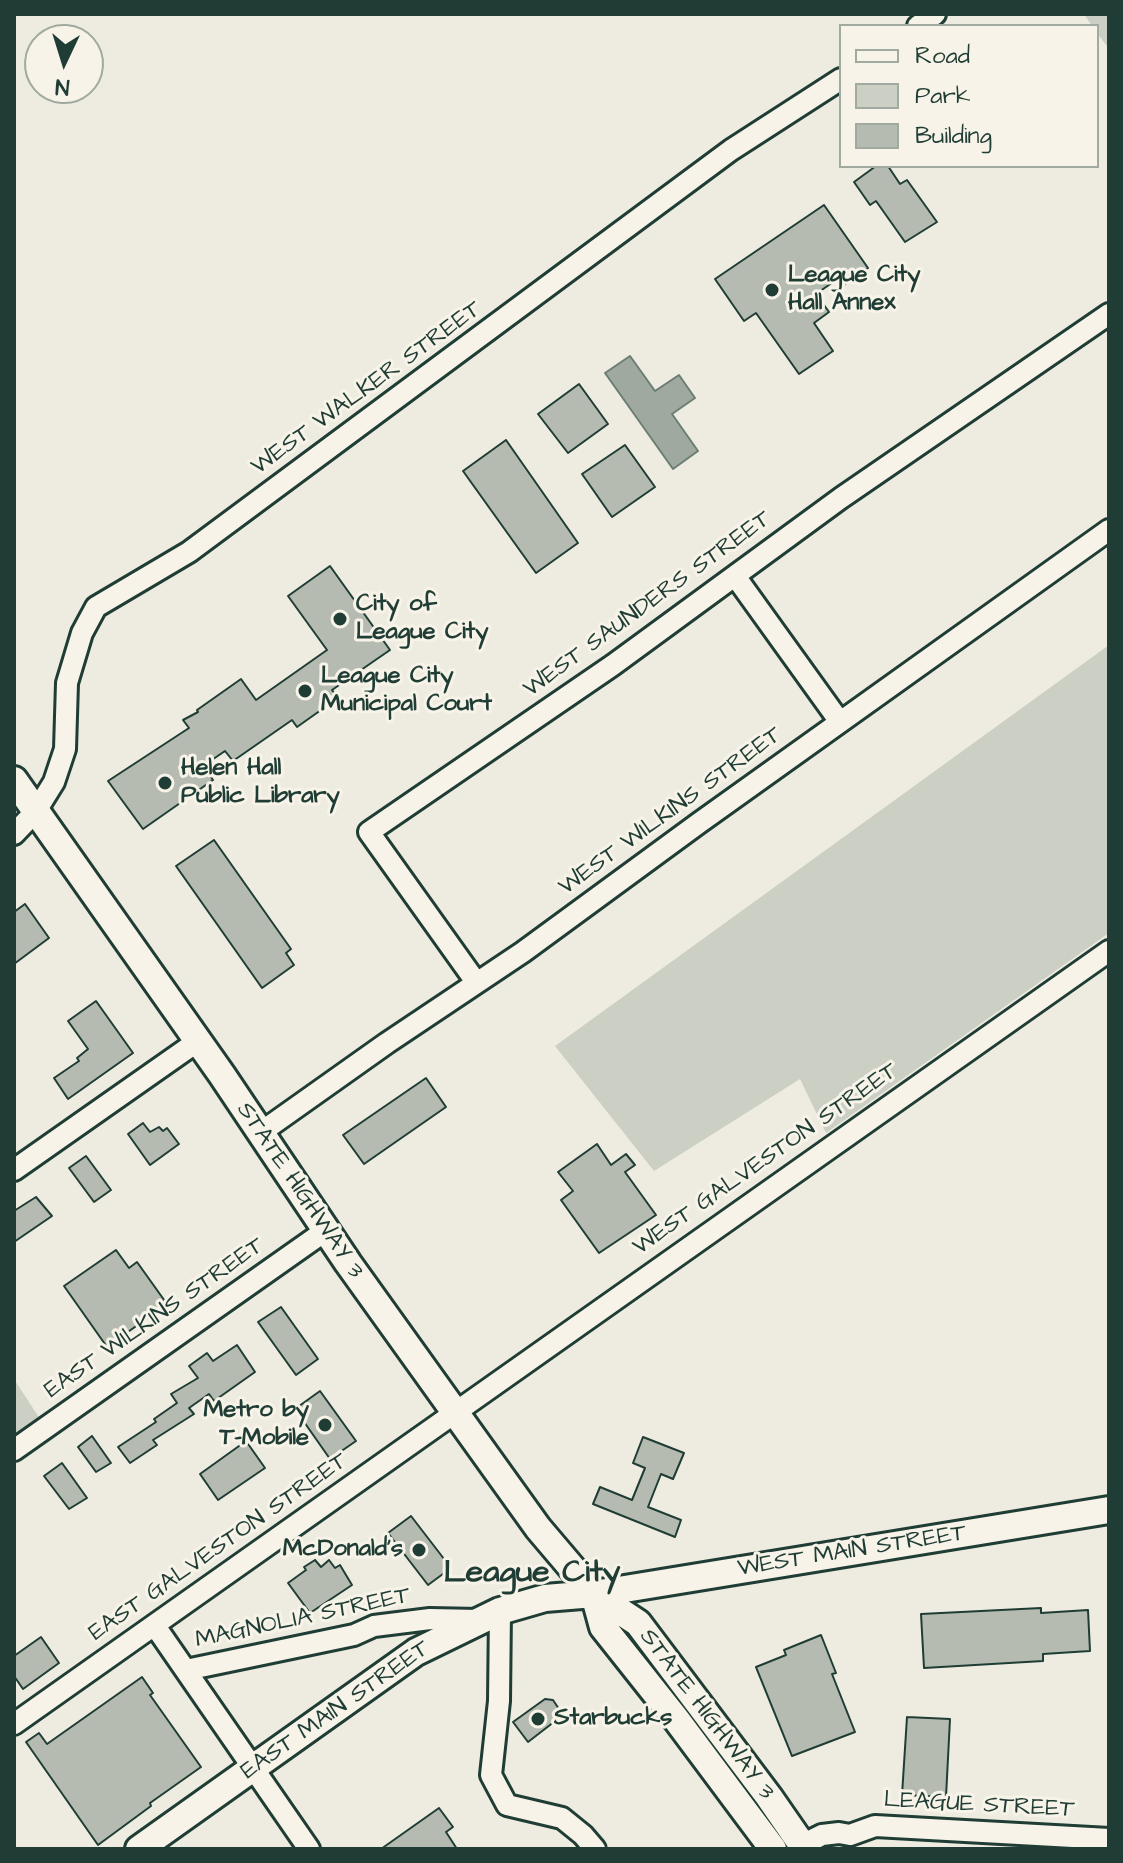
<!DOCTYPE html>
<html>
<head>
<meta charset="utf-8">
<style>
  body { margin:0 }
  #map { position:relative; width:1123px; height:1863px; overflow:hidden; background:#eeece1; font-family:"Architects Daughter",sans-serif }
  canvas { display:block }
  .frame { position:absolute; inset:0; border:16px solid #1f3d34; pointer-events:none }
  .legend { position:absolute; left:839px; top:24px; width:260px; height:144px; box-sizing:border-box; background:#f7f3e8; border:2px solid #a1aaa0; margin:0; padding:10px 14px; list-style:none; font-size:24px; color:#1f3d34 }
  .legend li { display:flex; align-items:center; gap:16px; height:40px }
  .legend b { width:40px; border:2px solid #a1aaa0 }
  .north { position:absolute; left:24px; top:24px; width:80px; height:80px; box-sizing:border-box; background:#f7f3e8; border:2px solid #a1aaa0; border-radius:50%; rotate:184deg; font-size:22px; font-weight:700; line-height:32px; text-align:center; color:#1f3d34 }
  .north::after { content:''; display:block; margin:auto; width:28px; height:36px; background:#1f3d34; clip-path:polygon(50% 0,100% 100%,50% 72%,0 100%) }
</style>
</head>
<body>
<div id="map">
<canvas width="1123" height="1863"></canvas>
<div class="frame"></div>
<ul class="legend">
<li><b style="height:10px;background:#f7f3e8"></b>Road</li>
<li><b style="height:22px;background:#cccfc4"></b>Park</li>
<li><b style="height:22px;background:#b5bbb0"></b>Building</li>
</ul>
<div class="north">N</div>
</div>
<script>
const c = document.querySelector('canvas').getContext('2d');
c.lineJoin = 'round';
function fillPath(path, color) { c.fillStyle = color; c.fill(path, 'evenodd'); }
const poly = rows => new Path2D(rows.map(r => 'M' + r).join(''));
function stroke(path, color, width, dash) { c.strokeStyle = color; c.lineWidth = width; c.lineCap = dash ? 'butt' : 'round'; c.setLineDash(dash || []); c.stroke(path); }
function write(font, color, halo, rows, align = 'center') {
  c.font = font + ' "Architects Daughter",sans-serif'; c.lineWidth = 6; c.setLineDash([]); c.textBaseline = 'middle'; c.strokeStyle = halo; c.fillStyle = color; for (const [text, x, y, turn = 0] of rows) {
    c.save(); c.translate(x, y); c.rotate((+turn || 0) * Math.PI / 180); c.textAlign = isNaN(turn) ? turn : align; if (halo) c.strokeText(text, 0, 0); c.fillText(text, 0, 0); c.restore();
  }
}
const green = poly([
  [1084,14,1109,14,1109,49,1097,33,1097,26,1092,26],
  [1109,645,1109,933,826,1133,800,1079,654,1171,555,1046],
  [14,1379,40,1419,14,1436]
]);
const water = poly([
  [630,356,655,391,679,375,695,398,672,414,698,451,673,469,605,373,630,356]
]);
const building = poly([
  [876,166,888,166,900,184,907,180,937,222,905,242,876,201,870,205,854,182,876,166],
  [824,205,868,268,841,287,836,280,816,294,829,312,814,323,833,351,799,374,756,313,744,321,715,279,824,205],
  [579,384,608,424,568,453,538,414,579,384],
  [506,440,578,543,536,573,463,471,506,440],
  [625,445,655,487,612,517,582,474,625,445],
  [330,566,390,650,332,690,338,698,297,727,292,720,233,761,225,751,203,766,213,780,143,829,108,781,189,728,183,720,198,712,197,710,241,679,256,700,327,650,288,596,330,566],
  [214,840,291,949,286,953,294,965,262,988,176,866,214,840],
  [25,904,49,938,14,964,14,912,25,904],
  [96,1001,133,1053,68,1099,54,1078,79,1061,77,1058,88,1049,68,1021,96,1001],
  [426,1078,446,1107,364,1164,343,1135,426,1078],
  [143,1123,150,1132,159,1127,163,1131,167,1128,179,1144,150,1165,128,1134,143,1123],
  [597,1144,611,1165,626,1154,635,1165,625,1172,656,1215,599,1253,561,1200,573,1191,558,1172,597,1144],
  [86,1156,111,1190,94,1202,69,1168,86,1156],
  [36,1197,52,1216,14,1242,14,1211,36,1197],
  [116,1250,129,1268,137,1262,167,1304,107,1347,64,1286,116,1250],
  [281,1307,318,1359,296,1375,258,1322,281,1307],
  [237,1345,255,1372,214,1401,209,1394,189,1408,194,1414,153,1440,157,1445,130,1463,118,1447,156,1422,154,1419,177,1403,171,1394,198,1378,189,1366,207,1353,213,1361,237,1345],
  [320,1391,356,1441,330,1459,295,1409,320,1391],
  [92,1436,111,1463,96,1472,78,1447,92,1436],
  [643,1437,684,1453,673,1479,661,1474,648,1507,681,1520,675,1537,593,1504,600,1487,632,1500,645,1468,633,1463,643,1437],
  [246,1441,265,1468,218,1500,200,1474,246,1441],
  [62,1463,87,1498,69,1509,44,1476,62,1463],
  [411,1516,451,1568,428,1585,388,1533,411,1516],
  [315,1560,321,1567,329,1560,335,1568,340,1565,352,1585,310,1613,288,1583,306,1570,304,1567,315,1560],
  [1041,1608,1041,1613,1088,1610,1090,1651,1043,1654,1043,1661,924,1668,921,1614,1041,1608],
  [821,1635,836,1673,832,1674,855,1732,792,1756,756,1667,786,1655,784,1650,821,1635],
  [41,1637,59,1663,23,1689,14,1676,14,1656,41,1637],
  [142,1677,153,1693,150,1695,201,1767,150,1803,151,1806,98,1845,26,1742,39,1733,47,1744,142,1677],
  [545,1699,553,1700,563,1715,528,1742,513,1722,545,1699],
  [907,1717,950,1719,946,1797,902,1795,907,1717],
  [439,1808,453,1827,446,1832,457,1849,381,1849,439,1808]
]);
const minor = poly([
  [918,26,935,14],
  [735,576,840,722],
  [14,834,36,811,54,782,65,749,67,683,82,633,96,607,189,552,731,150,841,79],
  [476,982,369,832,613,665,841,498,1109,314],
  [260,1133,387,1043,523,952,699,823,1109,530],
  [14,1170,198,1041],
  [14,1450,325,1231],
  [500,1611,499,1701,491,1775,507,1805,562,1818,583,1835,595,1849],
  [155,1626,309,1849],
  [186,1670,354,1635,374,1626,430,1619,479,1620],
  [14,1724,1109,951],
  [802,1845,822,1835,839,1833,850,1835,875,1826,1109,1839]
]);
const major = poly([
  [14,780,222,1075,348,1263,538,1528,594,1594,638,1623,769,1797,805,1849],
  [594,1594,603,1627,676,1719,773,1849],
  [139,1849,416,1652,500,1611,545,1598,594,1594,1109,1510]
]);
const markers = [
  [772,290,8,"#1f3d34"],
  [340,619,8,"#1f3d34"],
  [305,691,8,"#1f3d34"],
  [165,783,8,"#1f3d34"],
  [325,1425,8,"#1f3d34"],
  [419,1550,8,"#1f3d34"],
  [538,1719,8,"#1f3d34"]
];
const poiNames = [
  ["League City",788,276],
  ["Hall Annex",788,304],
  ["City of",356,605],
  ["League City",356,633],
  ["League City",321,677],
  ["Municipal Court",321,705],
  ["Helen Hall",181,769],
  ["Public Library",181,797],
  ["Metro by",309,1411,"right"],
  ["T-Mobile",309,1439,"right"],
  ["McDonald's",403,1550,"right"],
  ["Starbucks",554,1719]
];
const streetNames = [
  ["WEST WALKER STREET",367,389,-36],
  ["WEST SAUNDERS STREET",648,605,-36],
  ["WEST WILKINS STREET",671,812,-36],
  ["WEST GALVESTON STREET",766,1160,-35],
  ["STATE HIGHWAY 3",299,1191,56],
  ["EAST WILKINS STREET",155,1319,-35],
  ["EAST GALVESTON STREET",219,1548,-35],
  ["WEST MAIN STREET",852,1552,-9],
  ["MAGNOLIA STREET",303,1619,-12],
  ["EAST MAIN STREET",336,1711,-35],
  ["STATE HIGHWAY 3",706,1715,53],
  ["LEAGUE STREET",979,1806,3]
];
const districtNames = [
  ["League City",532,1574]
];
fillPath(green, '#cccfc4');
fillPath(water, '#9fa99f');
stroke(water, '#6c7e74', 2);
fillPath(building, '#b5bbb0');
stroke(building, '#1f3d34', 2);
stroke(minor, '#1f3d34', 26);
stroke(major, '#1f3d34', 32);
stroke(minor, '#f7f3e8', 20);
stroke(major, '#f7f3e8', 26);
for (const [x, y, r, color] of markers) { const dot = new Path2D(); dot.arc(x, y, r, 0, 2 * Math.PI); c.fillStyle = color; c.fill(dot); stroke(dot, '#f7f3e8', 3); }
write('bold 24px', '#1f3d34', '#f7f3e8', poiNames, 'left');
write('24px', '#1f3d34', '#f7f3e8', streetNames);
write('bold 32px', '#1f3d34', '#f7f3e8', districtNames);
</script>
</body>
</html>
